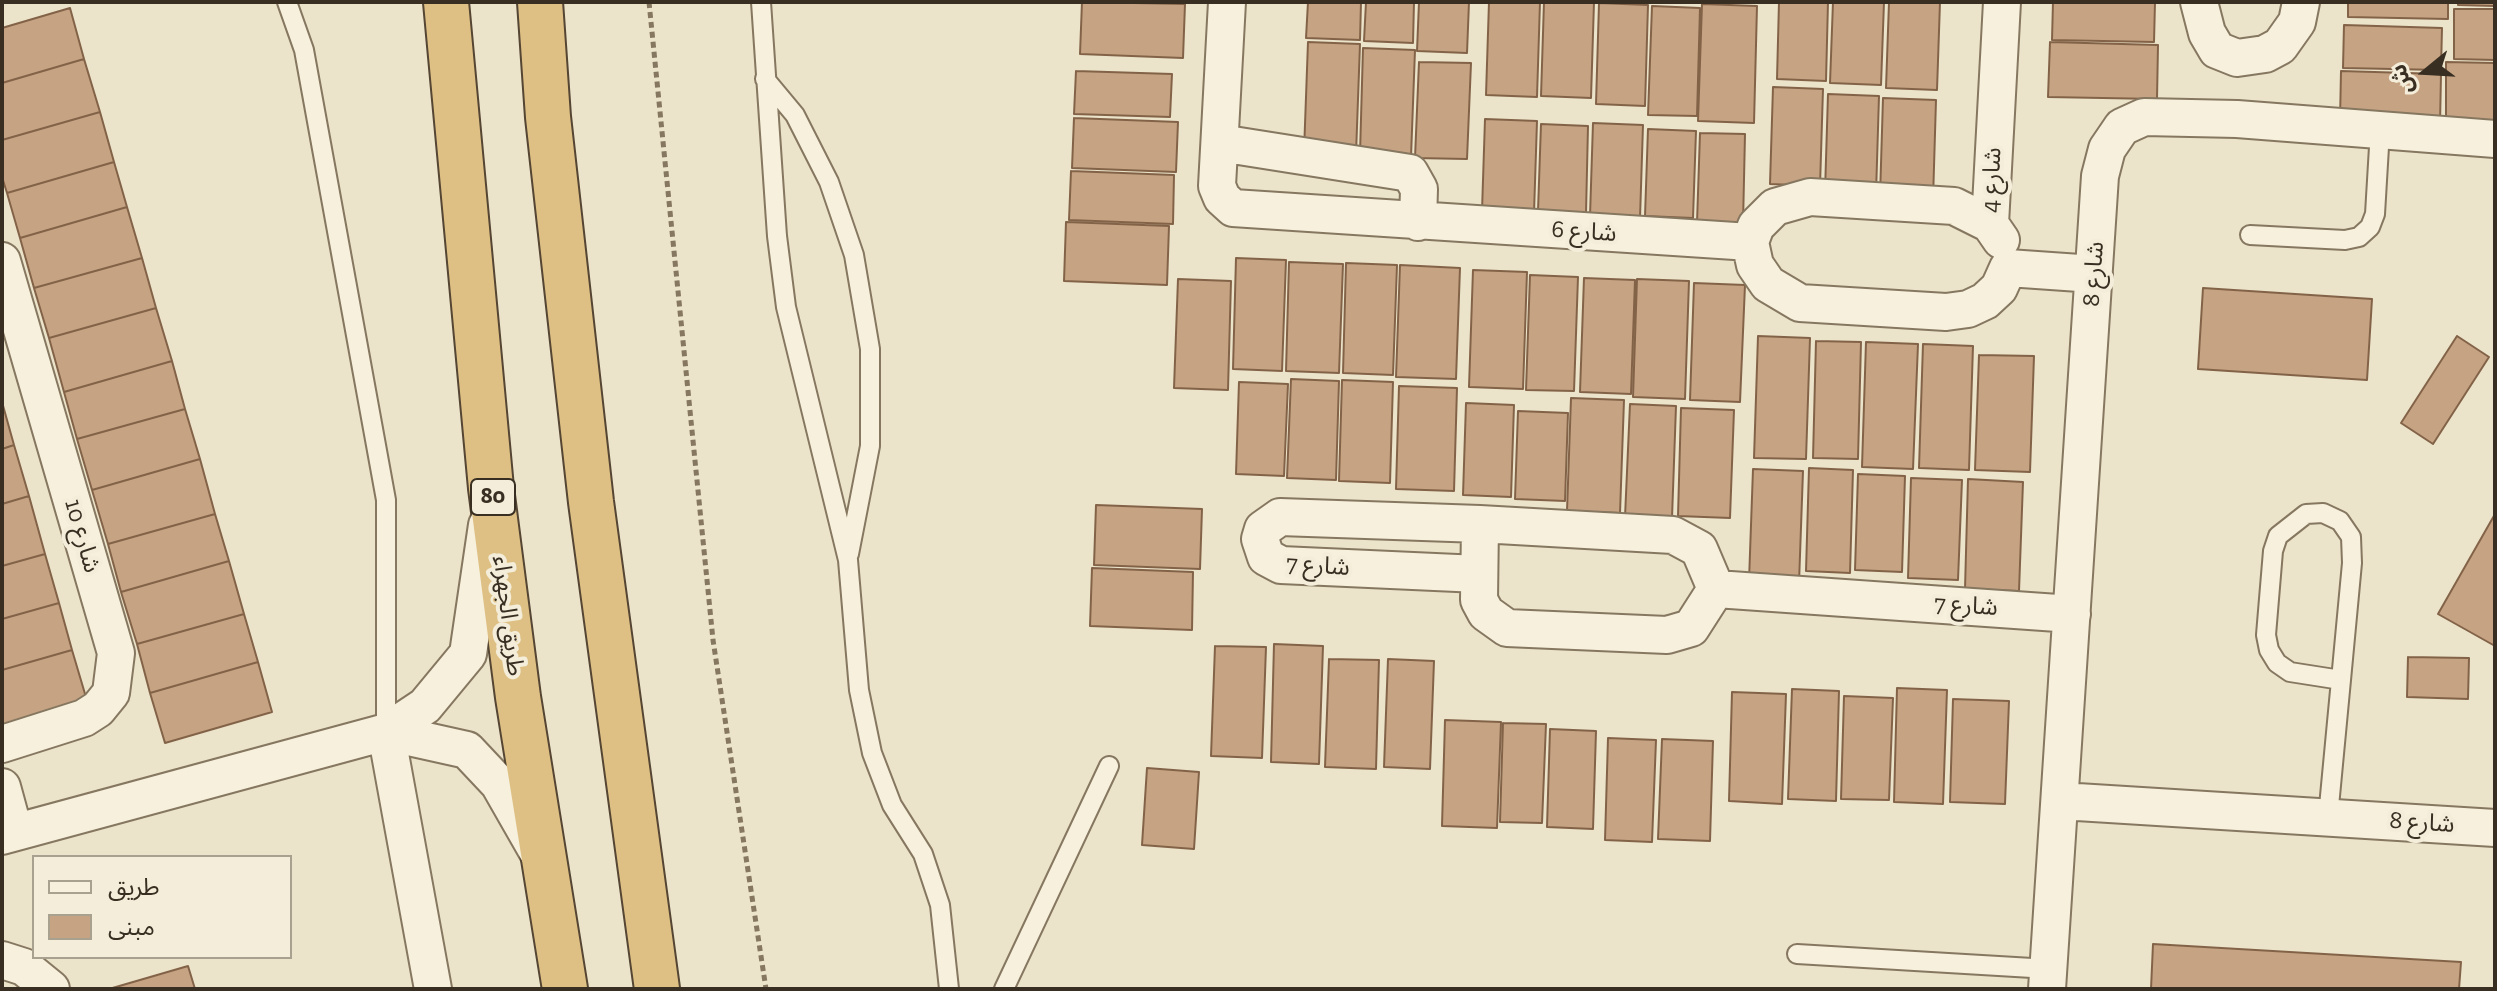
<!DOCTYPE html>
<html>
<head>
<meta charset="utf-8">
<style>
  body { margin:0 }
  #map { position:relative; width:2497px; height:991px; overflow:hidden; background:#ebe3ca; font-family:"Zilla Slab","Noto Sans Arabic",serif }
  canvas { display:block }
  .frame { position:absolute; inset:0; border:4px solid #382e22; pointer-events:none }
  .legend { position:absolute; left:32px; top:855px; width:260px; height:104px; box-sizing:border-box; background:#f3edd9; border:2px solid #a8a190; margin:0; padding:10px 14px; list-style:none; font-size:24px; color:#382e22 }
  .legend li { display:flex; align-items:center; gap:16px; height:40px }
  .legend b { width:40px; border:2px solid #a8a190 }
  .north { position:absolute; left:2385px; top:32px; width:80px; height:80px; -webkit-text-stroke:6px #f3edd9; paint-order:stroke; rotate:252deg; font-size:22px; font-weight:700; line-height:32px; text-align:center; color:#382e22 }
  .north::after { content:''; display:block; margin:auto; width:28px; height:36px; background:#382e22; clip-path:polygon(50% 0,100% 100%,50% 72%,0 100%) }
</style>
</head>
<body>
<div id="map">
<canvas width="2497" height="991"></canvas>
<div class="frame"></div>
<ul class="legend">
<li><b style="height:10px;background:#f6f0dc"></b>طريق</li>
<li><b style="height:22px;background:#c6a383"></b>مبنى</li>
</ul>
<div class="north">ش</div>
</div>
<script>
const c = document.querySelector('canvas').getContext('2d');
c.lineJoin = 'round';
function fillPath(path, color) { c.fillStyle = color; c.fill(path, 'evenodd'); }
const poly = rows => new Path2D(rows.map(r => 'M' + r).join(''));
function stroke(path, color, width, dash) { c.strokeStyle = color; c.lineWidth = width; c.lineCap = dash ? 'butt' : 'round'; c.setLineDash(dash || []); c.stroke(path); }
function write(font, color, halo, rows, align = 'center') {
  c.font = font + ' "Zilla Slab","Noto Sans Arabic",serif'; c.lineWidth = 8; c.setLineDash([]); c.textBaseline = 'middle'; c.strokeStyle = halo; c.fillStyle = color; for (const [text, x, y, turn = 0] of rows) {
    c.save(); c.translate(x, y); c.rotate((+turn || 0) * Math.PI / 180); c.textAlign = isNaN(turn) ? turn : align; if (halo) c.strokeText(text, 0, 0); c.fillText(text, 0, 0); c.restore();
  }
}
const building = poly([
  [1082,2,1185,4,1183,58,1080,54,1082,2],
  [1308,2,1361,2,1360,40,1306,38,1308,2],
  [1366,2,1414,2,1413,43,1364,41,1366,2],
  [1419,2,1469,2,1467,53,1417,51,1419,2],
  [1489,2,1540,2,1537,97,1486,95,1489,2],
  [1544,2,1594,2,1591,98,1541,96,1544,2],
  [1779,2,1828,2,1826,81,1777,79,1779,2],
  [1833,2,1884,2,1881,85,1830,83,1833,2],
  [1889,2,1940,2,1937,90,1886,88,1889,2],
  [2053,2,2155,2,2154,42,2052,40,2053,2],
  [2348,2,2448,2,2448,19,2348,17,2348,2],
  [2458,2,2495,2,2495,6,2458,5,2458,2],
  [1599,3,1648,5,1645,106,1596,104,1599,3],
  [1702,4,1757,6,1754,123,1698,121,1702,4],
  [1652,6,1700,8,1697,116,1648,115,1652,6],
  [70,8,84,59,2,83,2,28,70,8],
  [2454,9,2495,9,2495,60,2454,59,2454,9],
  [2344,25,2442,28,2441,70,2343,68,2344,25],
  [1308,42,1360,44,1356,154,1304,152,1308,42],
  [2050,42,2158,45,2157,99,2048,97,2050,42],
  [1363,48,1415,50,1411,157,1360,154,1363,48],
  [84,59,100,112,2,140,2,83,84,59],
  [1419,62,1471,63,1467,159,1415,158,1419,62],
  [2446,62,2495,63,2495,121,2446,120,2446,62],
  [1076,71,1172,74,1170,117,1074,114,1076,71],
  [2341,71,2441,74,2440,124,2340,121,2341,71],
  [1773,87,1823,89,1820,186,1770,184,1773,87],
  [1828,94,1879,96,1876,194,1825,192,1828,94],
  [1883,98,1936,100,1933,200,1880,197,1883,98],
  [100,112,114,162,7,193,2,177,2,140,100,112],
  [1074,118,1178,122,1176,172,1072,168,1074,118],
  [1485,119,1537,121,1534,213,1482,211,1485,119],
  [1593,123,1643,125,1640,218,1590,216,1593,123],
  [1541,124,1588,126,1586,213,1538,211,1541,124],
  [1648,129,1696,131,1693,218,1645,216,1648,129],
  [1700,133,1745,134,1743,224,1697,223,1700,133],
  [114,162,127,207,20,238,7,193,114,162],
  [1071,171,1174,175,1173,224,1069,220,1071,171],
  [127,207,142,258,34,288,20,238,127,207],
  [1066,222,1169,226,1167,285,1064,281,1066,222],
  [142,258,156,308,49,338,34,288,142,258],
  [1236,258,1286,260,1282,371,1233,369,1236,258],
  [1289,262,1343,264,1339,373,1286,371,1289,262],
  [1346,263,1397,265,1393,375,1343,373,1346,263],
  [1400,265,1460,268,1456,379,1396,377,1400,265],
  [1473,270,1527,272,1523,389,1469,387,1473,270],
  [1530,275,1578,277,1574,391,1526,390,1530,275],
  [1584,278,1635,280,1631,394,1580,392,1584,278],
  [1178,279,1231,281,1228,390,1174,388,1178,279],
  [1637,279,1689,281,1685,399,1633,397,1637,279],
  [1694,283,1745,285,1740,402,1690,400,1694,283],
  [2203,288,2372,299,2367,380,2198,369,2203,288],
  [156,308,172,361,64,392,49,338,156,308],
  [1758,336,1810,338,1806,459,1754,458,1758,336],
  [2457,336,2489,357,2433,444,2401,423,2457,336],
  [1816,341,1861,342,1858,459,1813,458,1816,341],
  [1866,342,1918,344,1913,469,1862,467,1866,342],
  [1923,344,1973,346,1969,470,1919,468,1923,344],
  [1979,355,2034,356,2030,472,1975,470,1979,355],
  [172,361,185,409,77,439,64,392,172,361],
  [1291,379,1339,381,1336,480,1287,478,1291,379],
  [1342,380,1393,382,1390,483,1339,481,1342,380],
  [1239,382,1288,384,1284,476,1236,474,1239,382],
  [1399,386,1457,388,1454,491,1396,489,1399,386],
  [1571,398,1624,400,1620,513,1567,511,1571,398],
  [2,402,14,445,2,449,2,402],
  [1466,403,1514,405,1511,497,1463,495,1466,403],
  [1630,404,1676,406,1672,518,1625,517,1630,404],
  [1681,408,1734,410,1730,518,1678,516,1681,408],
  [185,409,200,459,92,490,77,439,185,409],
  [1518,411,1568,413,1565,501,1515,499,1518,411],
  [14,445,29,496,2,504,2,449,14,445],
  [200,459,215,514,108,544,92,490,200,459],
  [1809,468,1853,470,1850,573,1806,571,1809,468],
  [1753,469,1803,471,1799,583,1749,581,1753,469],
  [1858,474,1905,476,1902,572,1855,570,1858,474],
  [1911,478,1962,480,1958,580,1908,578,1911,478],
  [1968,479,2023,482,2019,591,1965,589,1968,479],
  [29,496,45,554,2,566,2,504,29,496],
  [1096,505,1202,509,1200,569,1094,565,1096,505],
  [215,514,229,561,121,592,108,544,215,514],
  [2495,514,2495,646,2438,614,2495,514],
  [45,554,59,603,2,619,2,566,45,554],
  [229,561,244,614,137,644,121,592,229,561],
  [1092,568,1193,572,1192,630,1090,626,1092,568],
  [59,603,72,650,2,670,2,619,59,603],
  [244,614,258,662,150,693,137,644,244,614],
  [1274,644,1323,646,1319,764,1271,762,1274,644],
  [1215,646,1266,647,1262,758,1211,756,1215,646],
  [72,650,88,704,2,728,2,670,72,650],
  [2408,657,2469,658,2468,699,2407,697,2408,657],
  [1329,659,1379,660,1376,769,1325,767,1329,659],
  [1388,659,1434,661,1430,769,1384,767,1388,659],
  [258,662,272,712,165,743,150,693,258,662],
  [1897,688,1947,690,1943,804,1894,802,1897,688],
  [1792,689,1839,691,1836,801,1788,799,1792,689],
  [1732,692,1786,694,1782,804,1729,801,1732,692],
  [1844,696,1893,698,1889,800,1841,799,1844,696],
  [1953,699,2009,701,2005,804,1950,802,1953,699],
  [1445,720,1501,722,1497,828,1442,826,1445,720],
  [1503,723,1546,724,1542,823,1500,822,1503,723],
  [1550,729,1596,731,1593,829,1547,827,1550,729],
  [1608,738,1656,740,1652,842,1605,840,1608,738],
  [1662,739,1713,741,1710,841,1658,839,1662,739],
  [1147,768,1199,772,1194,849,1142,845,1147,768],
  [2153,944,2461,962,2459,989,2151,989,2153,944],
  [188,966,195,989,109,989,188,966]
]);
const path = poly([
  [649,2,713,640,766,989]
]);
const service = poly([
  [287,2,304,50,386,500,386,732],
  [761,2,777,236,786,307,848,560,859,690,872,753,892,805,923,854,940,905,949,989],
  [765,79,795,115,829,182,854,255,870,349,870,446,849,554],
  [2250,235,2345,240,2359,237,2370,227,2375,214,2380,130],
  [2328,817,2341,680,2352,563,2351,537,2340,521,2323,513,2306,514,2278,536,2273,551,2266,635,2269,650,2277,663,2290,672,2341,680],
  [1797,954,2049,969],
  [1004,989,1109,766]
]);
const minor = poly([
  [1227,2,1217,186,1222,198,1233,208,1750,242],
  [2199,2,2207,33,2217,50,2237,58,2265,54,2280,46,2297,22,2301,2],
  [1220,143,1410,173,1419,189,1418,222],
  [1990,224,1954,206,1810,197,1775,207,1756,226,1750,242,1755,265,1768,284,1800,303,1946,312,1968,309,1985,301,1999,288,2008,268],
  [2001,240,1990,224,2002,2],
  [2,261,116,653,111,693,98,709,84,718,2,744],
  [2008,268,2094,274],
  [1479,574,1281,565,1266,557,1260,539,1263,529,1280,517,1480,524,1673,535,1699,549,1716,589,1691,628,1667,635,1507,628,1486,613,1479,600,1480,524],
  [1716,589,2072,614],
  [386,732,433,989],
  [386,732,467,750,499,784,539,854],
  [2,787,14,831],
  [2061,801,2495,828],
  [2,836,386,732,425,706,468,654,487,525],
  [2,960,24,967,51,989],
  [2047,989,2100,176,2107,149,2122,127,2144,117,2237,119,2495,139]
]);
const trunk = poly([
  [446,2,491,488,518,697,565,989],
  [540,2,548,117,591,502,657,989]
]);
const shields = [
  [493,497,44]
];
const shieldNames = [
  ["80",493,497]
];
const streetNames = [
  ["شارع 4",1992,180,-87],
  ["شارع 6",1584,232,4],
  ["شارع 8",2094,274,-86],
  ["شارع 10",82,536,74],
  ["شارع 7",1318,566,4],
  ["شارع 7",1966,606,4],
  ["طريق الجهراء",508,616,83],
  ["شارع 8",2422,823,4]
];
fillPath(building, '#c6a383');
stroke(building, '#836348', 2);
stroke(service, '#867760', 22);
stroke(minor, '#867760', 40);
stroke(trunk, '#554533', 48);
stroke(path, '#867760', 5, [6, 4]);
stroke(service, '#f6f0dc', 18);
stroke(minor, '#f6f0dc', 36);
stroke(trunk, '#dec084', 44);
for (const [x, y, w] of shields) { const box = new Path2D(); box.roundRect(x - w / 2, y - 18, w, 36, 6); c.fillStyle = '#f3edd9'; c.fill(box); stroke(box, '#382e22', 2); }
write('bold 22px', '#382e22', null, shieldNames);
write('24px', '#382e22', '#f3edd9', streetNames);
</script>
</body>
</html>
